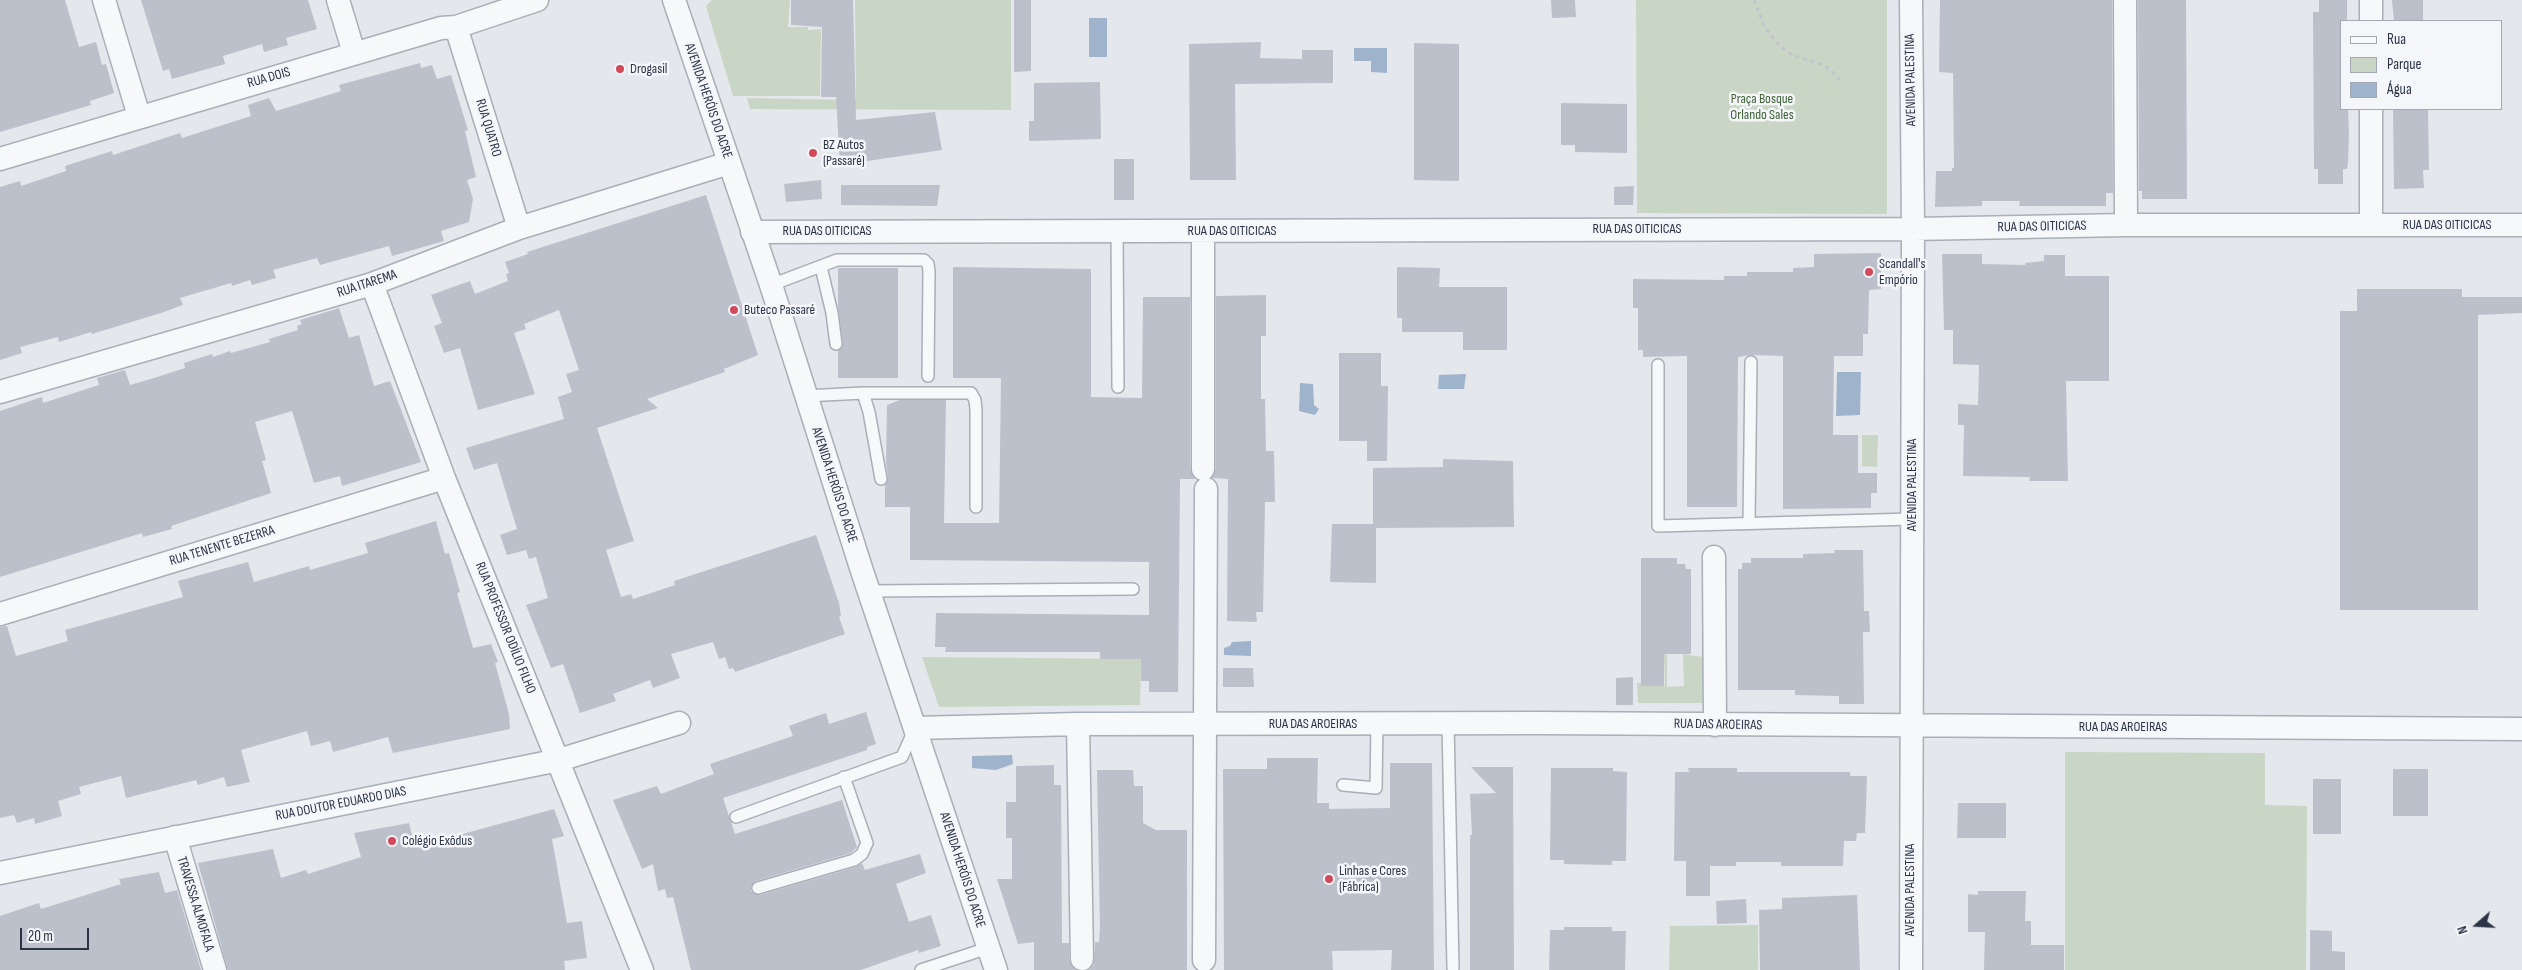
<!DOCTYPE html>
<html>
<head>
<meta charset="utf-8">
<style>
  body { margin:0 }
  #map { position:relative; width:2522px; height:970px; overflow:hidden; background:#e4e7ec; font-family:"Sofia Sans Condensed",sans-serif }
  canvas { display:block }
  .legend { position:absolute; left:2340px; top:20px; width:162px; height:90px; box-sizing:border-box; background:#f4f6f9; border:1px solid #a4a8b1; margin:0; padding:6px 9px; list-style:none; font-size:15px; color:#2b3445 }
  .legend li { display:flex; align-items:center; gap:10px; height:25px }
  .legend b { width:25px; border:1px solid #a4a8b1 }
  .north { position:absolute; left:2452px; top:900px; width:50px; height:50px; -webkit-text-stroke:4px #f4f6f9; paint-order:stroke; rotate:251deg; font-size:14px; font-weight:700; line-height:20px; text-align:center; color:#2b3445 }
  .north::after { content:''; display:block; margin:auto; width:18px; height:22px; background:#2b3445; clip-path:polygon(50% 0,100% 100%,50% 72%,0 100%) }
  .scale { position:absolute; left:20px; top:928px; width:69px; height:22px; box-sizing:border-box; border:2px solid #2b3445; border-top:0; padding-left:6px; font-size:15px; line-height:18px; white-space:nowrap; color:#2b3445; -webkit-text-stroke:4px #f4f6f9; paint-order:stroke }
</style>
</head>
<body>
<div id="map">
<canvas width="2522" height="970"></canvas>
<ul class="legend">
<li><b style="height:6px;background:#f7f8fa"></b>Rua</li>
<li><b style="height:14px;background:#c9d6c5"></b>Parque</li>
<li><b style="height:14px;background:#9fb4cc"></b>Água</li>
</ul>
<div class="north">N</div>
<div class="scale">20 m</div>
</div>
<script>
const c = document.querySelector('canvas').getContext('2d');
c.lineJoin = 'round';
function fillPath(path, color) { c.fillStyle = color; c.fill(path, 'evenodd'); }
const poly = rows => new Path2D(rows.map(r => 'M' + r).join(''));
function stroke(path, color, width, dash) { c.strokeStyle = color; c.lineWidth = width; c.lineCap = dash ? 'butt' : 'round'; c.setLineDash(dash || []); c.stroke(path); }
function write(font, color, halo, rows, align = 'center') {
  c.font = font + ' "Sofia Sans Condensed",sans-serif'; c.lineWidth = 5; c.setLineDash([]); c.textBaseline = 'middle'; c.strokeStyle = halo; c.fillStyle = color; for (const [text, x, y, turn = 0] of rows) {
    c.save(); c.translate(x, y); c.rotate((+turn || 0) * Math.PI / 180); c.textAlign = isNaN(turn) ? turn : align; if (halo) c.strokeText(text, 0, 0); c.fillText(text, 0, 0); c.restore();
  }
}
const green = poly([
  [712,0,790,0,788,27,808,27,808,30,821,29,820,96,733,96,706,6],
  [855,0,1011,0,1011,110,750,109,747,98,856,100],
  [1636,0,1887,0,1887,214,1637,213],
  [1862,435,1878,435,1877,467,1862,466],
  [1664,654,1667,655,1667,687,1684,686,1683,654,1703,657,1703,703,1638,703,1637,683,1641,683,1641,686,1665,686],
  [922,657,1141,659,1140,705,939,707],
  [2065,752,2265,753,2265,805,2307,806,2306,970,2065,970],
  [1758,925,1758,970,1669,970,1670,926]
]);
const water = poly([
  [1089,18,1107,18,1107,57,1089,57],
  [1354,48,1387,48,1387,73,1371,72,1371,61,1354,61],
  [1837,372,1861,372,1860,415,1836,416],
  [1466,374,1464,389,1438,389,1439,375],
  [1300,383,1313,384,1314,405,1319,409,1315,415,1299,411],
  [1251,641,1251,656,1224,655,1224,648,1230,646,1232,642],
  [1012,755,1013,764,996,770,972,768,972,756]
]);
const building = poly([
  [0,0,65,0,79,47,96,42,102,65,106,64,114,93,90,101,91,105,0,132],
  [141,0,308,0,317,29,286,38,288,45,264,52,262,44,223,56,225,64,172,79,169,69,163,71],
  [791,0,853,0,856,120,935,112,942,150,840,165,836,97,821,97,822,27,791,25],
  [1014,0,1031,0,1031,71,1014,72],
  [1551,0,1575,0,1576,17,1552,18],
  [1940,0,2112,0,2113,193,2106,193,2106,206,2019,206,2020,201,1982,201,1982,206,1935,207,1936,171,1952,171,1952,168,1954,168,1953,73,1939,72],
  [2138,0,2186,0,2187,199,2142,199,2142,191,2139,191],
  [2319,0,2347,0,2347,21,2341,21,2341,109,2348,109,2349,134,2348,162,2347,169,2343,169,2343,184,2318,184,2318,169,2314,169,2313,12,2319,12],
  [2392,0,2423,0,2423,21,2394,21],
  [1261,42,1260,58,1302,59,1302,50,1333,50,1333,83,1235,84,1236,180,1190,180,1189,44],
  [1414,43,1459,44,1459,181,1414,180],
  [420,63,421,68,432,65,437,79,451,75,468,130,465,131,476,177,467,180,473,199,469,222,441,231,444,241,392,256,389,246,320,265,317,258,273,270,276,278,252,285,250,280,232,286,231,283,180,298,183,305,161,313,92,334,91,332,59,342,58,337,20,347,22,353,0,360,0,187,20,181,21,186,66,171,65,166,112,151,113,155,180,133,182,138,251,116,248,105,269,98,276,111,341,91,339,85],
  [1100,82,1101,139,1029,141,1029,121,1034,121,1034,83],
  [1561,103,1627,104,1627,153,1575,152,1575,145,1561,145],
  [2393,109,2428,109,2429,170,2423,170,2424,188,2394,189],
  [1114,159,1134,159,1134,200,1114,200],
  [821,180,822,199,786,202,784,184],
  [841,185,940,185,937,206,841,205],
  [1634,186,1633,205,1614,205,1614,187],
  [706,195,758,355,724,369,725,372,647,399,658,408,597,428,634,541,606,550,621,597,631,594,633,599,675,585,674,581,816,535,839,603,841,616,839,617,845,634,735,672,733,668,729,669,725,657,719,659,713,642,671,654,680,678,653,688,650,680,613,694,616,701,580,713,563,664,551,668,526,605,548,598,536,557,529,559,526,550,507,555,500,535,517,529,497,463,474,470,466,448,564,419,558,397,572,392,566,374,579,370,559,310,524,324,526,329,514,333,535,394,478,410,460,348,444,353,434,326,442,323,431,295,470,281,475,294,508,281,506,274,509,273,505,262,528,254,527,252],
  [1881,253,1881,289,1869,290,1868,334,1863,334,1863,356,1834,356,1833,435,1858,435,1858,473,1877,473,1877,493,1871,493,1871,508,1783,509,1783,356,1751,355,1738,357,1737,507,1687,507,1687,356,1643,357,1643,350,1638,350,1638,308,1633,308,1633,279,1724,280,1724,276,1747,276,1747,272,1793,272,1793,268,1814,267,1814,254],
  [1942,254,1982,254,1982,264,2025,265,2025,263,2044,261,2044,255,2065,255,2065,276,2109,276,2109,381,2066,381,2068,481,2029,481,2030,477,1963,476,1964,425,1958,425,1958,404,1978,405,1979,365,1953,364,1953,330,1944,330],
  [953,267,1091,269,1091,397,1142,398,1143,297,1190,297,1190,469,1195,479,1180,479,1178,692,1149,692,1149,681,1141,681,1141,659,1100,659,1100,652,945,652,946,647,935,647,936,613,1149,615,1149,562,910,560,910,507,885,507,885,485,888,478,886,463,887,405,900,400,946,400,944,523,999,523,1001,378,953,378],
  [1397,267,1440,268,1439,287,1507,287,1507,350,1463,350,1463,332,1402,332,1402,318,1397,318],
  [838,268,898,268,898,378,838,378,838,351,843,344,838,306],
  [2357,289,2462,289,2462,297,2522,297,2522,313,2478,315,2478,610,2340,610,2340,311,2357,311],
  [1266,295,1266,336,1261,336,1261,399,1265,399,1266,451,1274,451,1275,502,1265,502,1263,612,1256,612,1257,622,1227,621,1228,479,1212,478,1216,469,1216,296],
  [339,308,349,338,359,335,374,386,390,381,421,462,342,486,340,476,314,483,292,411,255,422,266,460,262,461,271,493,171,526,172,529,143,537,142,533,0,577,0,411,42,397,43,403,99,385,97,378,125,370,130,385,154,378,185,368,184,363,212,354,213,357,230,351,231,353,270,342,269,339,298,330,297,326,302,324,300,320],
  [1339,353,1381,353,1381,386,1388,386,1387,461,1367,461,1367,441,1339,441],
  [1443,459,1513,461,1514,527,1376,528,1376,583,1330,582,1332,524,1373,524,1373,468,1443,467],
  [436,521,445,554,449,553,460,592,457,593,473,648,491,644,498,662,495,663,509,714,510,729,393,753,388,737,333,752,330,741,311,746,307,731,241,750,250,782,227,787,224,777,198,785,196,780,126,798,121,776,79,787,81,794,58,801,62,816,35,824,34,818,17,823,14,815,0,818,0,627,7,626,16,656,68,641,65,630,183,597,178,581,248,562,254,582,309,566,310,570,368,553,365,543],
  [1834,550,1863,550,1864,611,1869,611,1870,632,1863,632,1864,704,1839,704,1839,696,1795,695,1795,690,1738,690,1738,569,1742,569,1742,563,1751,563,1751,558,1803,558,1803,554,1835,553],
  [1641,558,1677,558,1677,564,1685,564,1686,569,1691,569,1691,654,1664,654,1664,686,1641,686],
  [1223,668,1253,668,1254,687,1223,687],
  [1633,677,1633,705,1616,705,1616,678],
  [866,712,876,744,867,747,867,750,723,798,735,834,842,800,857,847,851,853,756,881,751,886,751,891,756,895,760,895,856,867,862,863,865,870,920,854,926,873,896,884,909,922,931,915,941,946,919,953,918,950,861,970,691,970,673,897,667,898,665,889,658,891,653,864,642,869,613,800,657,786,661,794,714,774,710,764,793,736,789,726,805,720,826,713,829,724],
  [1267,758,1318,758,1317,803,1329,803,1329,809,1390,808,1390,763,1432,763,1434,970,1391,970,1392,950,1332,951,1333,970,1224,970,1223,769,1267,769],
  [1054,765,1054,785,1061,785,1062,943,1069,943,1069,960,1075,970,1034,970,1034,942,1018,944,997,879,1012,879,1012,838,1006,838,1006,802,1016,802,1016,766],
  [1471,767,1513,767,1514,970,1470,970,1470,835,1472,835,1470,794,1496,793],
  [1551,768,1613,768,1613,771,1627,772,1626,861,1612,861,1612,865,1564,864,1564,860,1550,860],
  [1688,768,1737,768,1737,772,1850,772,1850,776,1867,776,1865,833,1857,833,1856,841,1844,841,1843,866,1781,866,1781,862,1736,862,1736,866,1710,866,1710,896,1686,896,1686,861,1674,861,1675,772,1689,772],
  [2393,769,2428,769,2428,816,2393,816],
  [1097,770,1133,770,1134,786,1143,786,1143,823,1156,830,1187,830,1187,970,1089,970,1094,965,1095,942,1099,942,1100,928],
  [2313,779,2341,779,2341,834,2313,834],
  [1958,803,2006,803,2006,838,1957,838],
  [554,809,564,836,552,839,567,923,582,921,587,958,564,961,565,970,228,970,198,863,273,849,281,878,306,870,308,874,361,857,354,833,409,823,415,847],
  [159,872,165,893,177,890,201,970,0,970,0,916,39,903,41,909,121,884,119,879],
  [1978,891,2026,891,2025,921,2031,921,2031,945,2064,945,2064,970,1984,970,1985,932,1968,932,1968,894,1978,895],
  [1857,895,1860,970,1760,970,1759,910,1782,909,1782,898],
  [1746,899,1747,923,1717,924,1716,901],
  [1564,927,1612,927,1612,931,1626,931,1625,970,1549,970,1550,930,1564,930],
  [2310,930,2332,931,2332,951,2345,952,2345,970,2310,970]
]);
const path = poly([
  [1754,0,1765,28,1781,47,1792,55,1824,65,1836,75,1841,84]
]);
const lane = poly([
  [1117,231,1118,387],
  [821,267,832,313,836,344],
  [771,285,837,260,924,260,928,264,929,271,928,376],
  [1658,365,1658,526,1912,519],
  [863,393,869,412,881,479],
  [806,396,863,393,971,393,975,400,976,410,976,507],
  [1749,523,1751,362],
  [868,591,1133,589],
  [1448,723,1453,968],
  [1343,785,1376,788,1377,723],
  [736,817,902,757,914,730],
  [758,888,854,860,862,854,867,843,844,777],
  [921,970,988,948]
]);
const street = poly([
  [104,0,139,116],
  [338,0,354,53],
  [674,0,771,285,862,571,996,970],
  [2125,0,2126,225],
  [2371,21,2371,0],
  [456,27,519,228],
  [0,159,441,28,456,27,537,0],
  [2371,225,2371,109],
  [1203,231,1203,469],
  [752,232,1913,229,2126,225,2522,225],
  [372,284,444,478,642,970],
  [0,392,372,284,519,228,729,163],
  [1714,557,1715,725],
  [0,614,444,478],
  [1078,724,1082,959],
  [915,728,1078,724,1539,723,2522,729],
  [175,837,215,970],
  [0,873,559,760,679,723],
  [1204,960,1206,489],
  [1911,970,1913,229,1911,0]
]);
const markers = [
  [620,69,5,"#d1495b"],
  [813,153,5,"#d1495b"],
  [1869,272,5,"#d1495b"],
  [734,310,5,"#d1495b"],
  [392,841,5,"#d1495b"],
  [1329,879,5,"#d1495b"]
];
const poiNames = [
  ["Drogasil",630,69],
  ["BZ Autos",823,145],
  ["(Passaré)",823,161],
  ["Scandall's",1879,264],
  ["Empório",1879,280],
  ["Buteco Passaré",744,310],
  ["Colégio Exôdus",402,841],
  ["Linhas e Cores",1339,871],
  ["(Fábrica)",1339,887]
];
const streetNames = [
  ["RUA DOIS",269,78,-16],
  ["AVENIDA PALESTINA",1911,80,-91],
  ["AVENIDA HERÓIS DO ACRE",708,101,71],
  ["RUA QUATRO",488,128,73],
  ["RUA DAS OITICICAS",2447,225],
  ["RUA DAS OITICICAS",2042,227,-1],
  ["RUA DAS OITICICAS",1637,229],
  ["RUA DAS OITICICAS",827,231],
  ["RUA DAS OITICICAS",1232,231],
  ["RUA ITAREMA",367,284,-18],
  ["AVENIDA HERÓIS DO ACRE",834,485,72],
  ["AVENIDA PALESTINA",1912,485,-90],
  ["RUA TENENTE BEZERRA",222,546,-17],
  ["RUA PROFESSOR ODÍLIO FILHO",505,628,68],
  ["RUA DAS AROEIRAS",1313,724],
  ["RUA DAS AROEIRAS",1718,725,1],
  ["RUA DAS AROEIRAS",2123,727],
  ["RUA DOUTOR EDUARDO DIAS",341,804,-11],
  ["AVENIDA HERÓIS DO ACRE",962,870,72],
  ["AVENIDA PALESTINA",1910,890,-90],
  ["TRAVESSA ALMOFALA",195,904,73]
];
const parkNames = [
  ["Praça Bosque",1762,99],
  ["Orlando Sales",1762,115]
];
fillPath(green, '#c9d6c5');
fillPath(water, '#9fb4cc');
fillPath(building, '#bbc0ca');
stroke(lane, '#a9aeb7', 14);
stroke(street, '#a9aeb7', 25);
stroke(path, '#c2c5cb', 3, [4, 4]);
stroke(lane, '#f7f8fa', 11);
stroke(street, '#f7f8fa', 22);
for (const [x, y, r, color] of markers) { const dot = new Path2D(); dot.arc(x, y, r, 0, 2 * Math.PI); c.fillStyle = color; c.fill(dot); stroke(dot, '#f4f6f9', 2); }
write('14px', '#2b3445', '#f4f6f9', poiNames, 'left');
write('14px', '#2b3445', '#f4f6f9', streetNames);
write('14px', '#3f6138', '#f4f6f9', parkNames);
</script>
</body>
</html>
